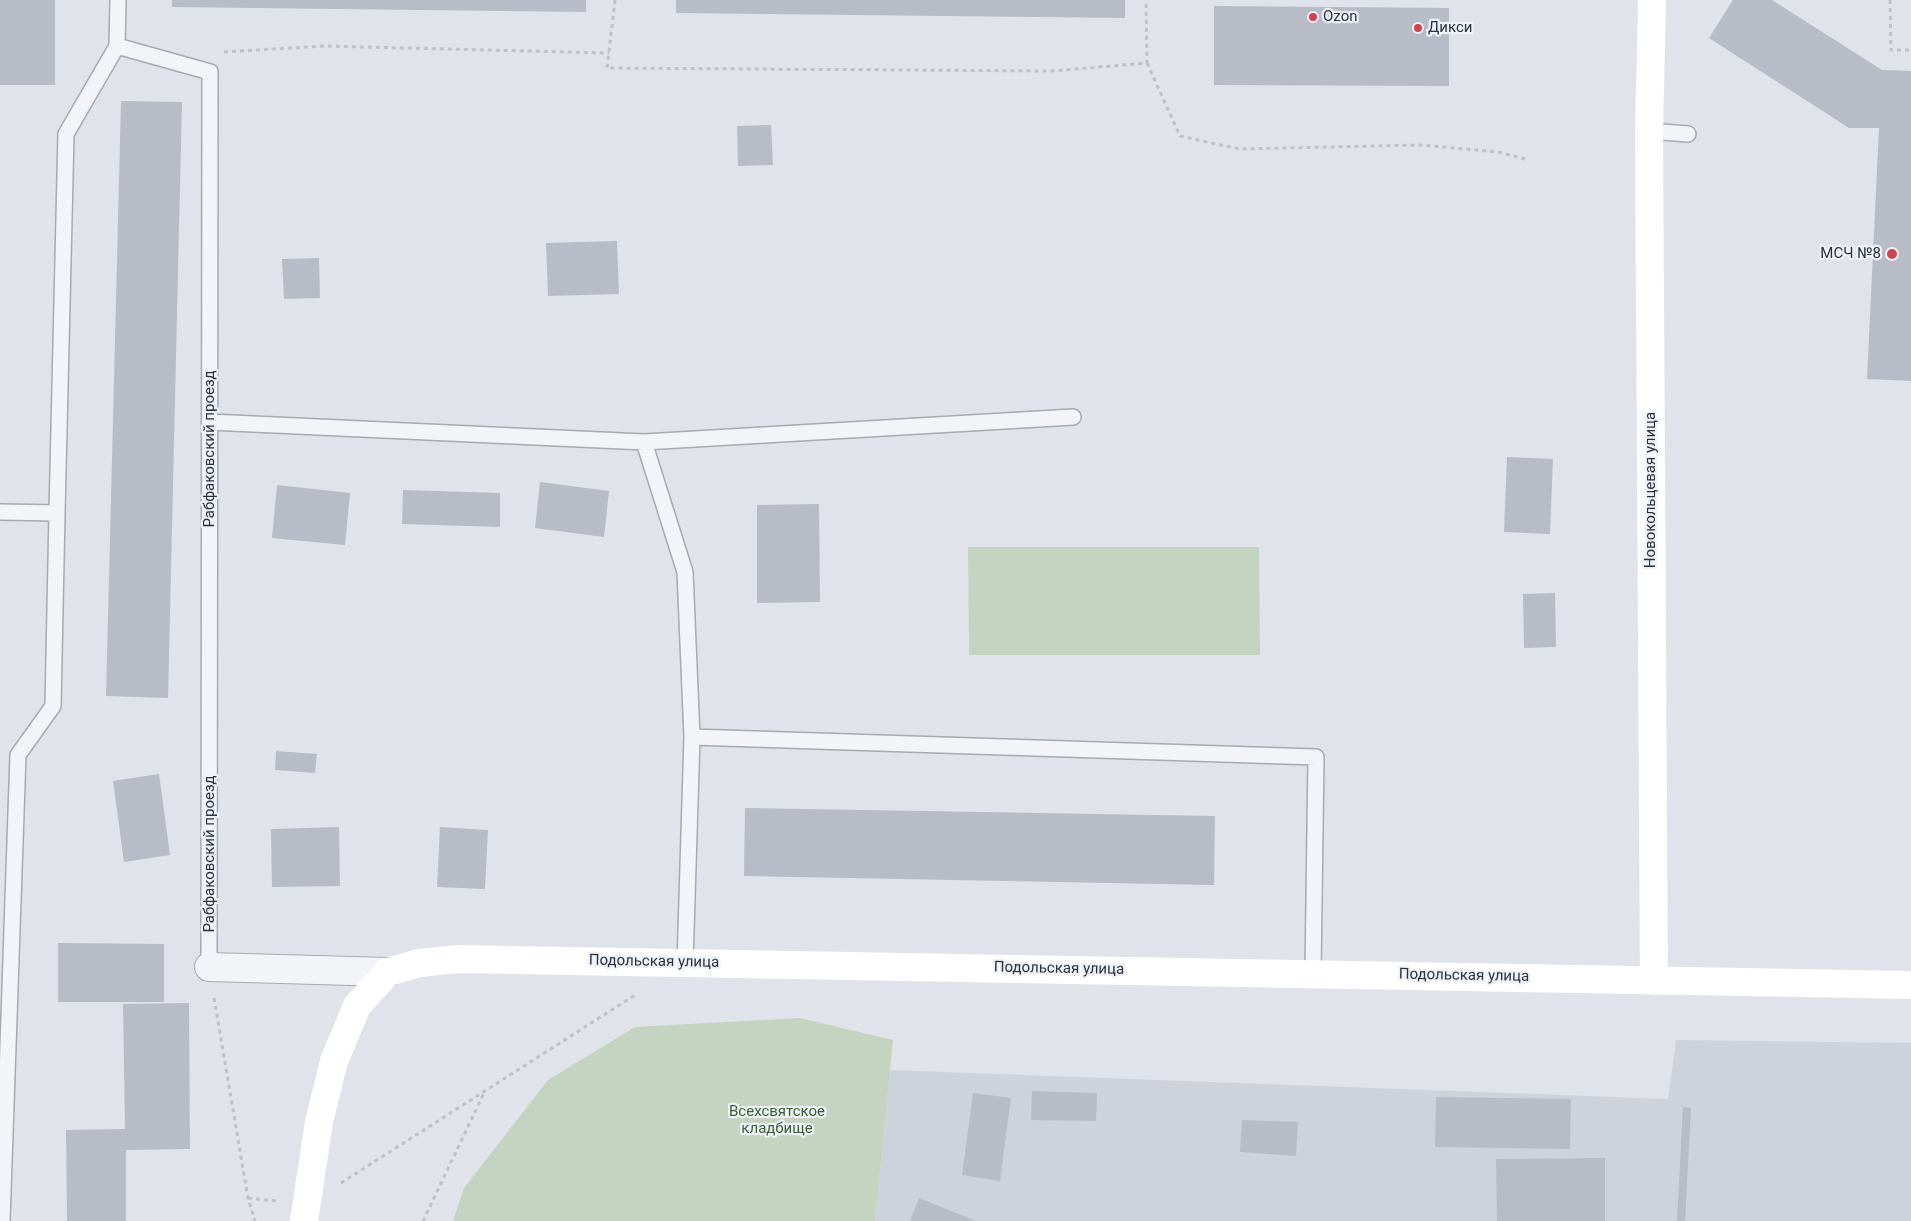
<!DOCTYPE html>
<html>
<head>
<meta charset="utf-8">
<style>
  body { margin:0 }
  canvas { display:block; background:#e0e3e9 }
</style>
</head>
<body>
<canvas width="1911" height="1221"></canvas>
<script>
const c = document.querySelector('canvas').getContext('2d');
c.lineJoin = 'round';
function fillPath(path, color) { c.fillStyle = color; c.fill(path, 'evenodd'); }
const poly = rows => new Path2D(rows.map(r => 'M' + r).join(''));
function stroke(path, color, width, dash) { c.strokeStyle = color; c.lineWidth = width; c.lineCap = dash ? 'butt' : 'round'; c.setLineDash(dash || []); c.stroke(path); }
function write(font, color, halo, rows, align = 'center') {
  c.font = font + ' Roboto,sans-serif'; c.lineWidth = 4.5; c.setLineDash([]); c.textBaseline = 'middle'; c.strokeStyle = halo; c.fillStyle = color; for (const [text, x, y, turn = 0] of rows) {
    c.save(); c.translate(x, y); c.rotate((+turn || 0) * Math.PI / 180); c.textAlign = isNaN(turn) ? turn : align; if (halo) c.strokeText(text, 0, 0); c.fillText(text, 0, 0); c.restore();
  }
}
const built = poly([
  [1676,1040,1911,1043,1911,1221,875,1221,890,1070,1668,1099]
]);
const green = poly([
  [968,547,1259,547,1260,655,969,655],
  [800,1018,893,1040,875,1221,453,1221,464,1188,548,1080,635,1027]
]);
const building = poly([
  [0,0,55,0,55,85,0,85],
  [172,0,586,0,586,12,172,7],
  [676,0,1125,0,1125,18,676,13],
  [1733,0,1772,0,1882,70,1911,71,1911,381,1867,379,1879,128,1849,128,1709,38],
  [1214,6,1449,8,1449,86,1214,85],
  [121,101,182,102,168,698,106,696],
  [771,125,773,165,738,166,737,126],
  [617,241,619,294,548,296,546,243],
  [319,258,320,298,284,299,282,259],
  [1507,457,1553,459,1550,534,1504,532],
  [540,482,609,491,604,537,535,528],
  [277,485,350,493,345,545,272,538],
  [403,490,500,493,500,527,402,524],
  [819,504,820,602,757,603,757,505],
  [1555,593,1556,647,1524,648,1523,594],
  [276,751,317,754,315,773,275,770],
  [159,774,170,855,124,862,113,781],
  [745,808,1215,816,1214,885,744,876],
  [339,827,340,886,272,887,271,829],
  [440,827,488,830,485,889,437,887],
  [58,943,164,944,164,1002,58,1002],
  [189,1003,190,1149,126,1150,126,1221,67,1221,66,1130,125,1129,123,1004],
  [1032,1091,1097,1093,1096,1121,1031,1120],
  [973,1093,1011,1098,1000,1181,962,1175],
  [1436,1097,1571,1099,1570,1149,1435,1147],
  [1683,1107,1691,1108,1685,1221,1677,1221],
  [1242,1120,1298,1122,1296,1156,1240,1152],
  [1605,1158,1605,1221,1497,1221,1496,1159],
  [919,1198,976,1221,910,1221]
]);
const path = poly([
  [615,0,607,68,1052,71,1147,63,1146,0],
  [1890,0,1891,50,1911,50],
  [224,52,324,46,609,53],
  [1147,63,1180,136,1239,149,1421,145,1498,152,1529,160],
  [214,998,248,1198,255,1221],
  [341,1183,635,995],
  [248,1198,277,1201],
  [423,1221,484,1093]
]);
const lane = poly([
  [118,0,117,46,210,72,209,967],
  [1649,131,1688,134],
  [210,422,644,442,1073,417],
  [644,442,685,572,692,737],
  [0,512,57,513,66,134,117,46],
  [685,963,692,737,1316,757,1313,972],
  [2,1221,18,755,53,706,57,513]
]);
const street = poly([
  [209,967,388,972]
]);
const secondary = poly([
  [1652,0,1649,131,1654,981],
  [304,1221,319,1122,334,1061,357,1006,388,972,419,963,457,959,1911,985]
]);
const markers = [
  [1313,17,5,"#d14251"],
  [1418,28,5,"#d14251"],
  [1892,254,6,"#d14251"]
];
const poiNames = [
  ["Ozon",1323,17],
  ["Дикси",1428,28],
  ["МСЧ №8",1881,254,"right"]
];
const streetNames = [
  ["Рабфаковский проезд",210,449,-90],
  ["Новокольцевая улица",1651,490,-90],
  ["Рабфаковский проезд",210,854,-90],
  ["Подольская улица",654,962,1],
  ["Подольская улица",1059,969,1],
  ["Подольская улица",1464,976,1]
];
const parkNames = [
  ["Всехсвятское",777,1112],
  ["кладбище",777,1129]
];
fillPath(built, '#ced2db');
fillPath(green, '#c5d3c1');
fillPath(building, '#b7bcc6');
stroke(lane, '#a5aab3', 18);
stroke(street, '#a5aab3', 30);
stroke(path, '#bdc1c8', 3, [4, 4]);
stroke(lane, '#f2f4f7', 15);
stroke(street, '#f2f4f7', 28);
stroke(secondary, '#fff', 28);
for (const [x, y, r, color] of markers) { const dot = new Path2D(); dot.arc(x, y, r, 0, 2 * Math.PI); c.fillStyle = color; c.fill(dot); stroke(dot, '#eff2f7', 2); }
write('15px', '#283041', '#eff2f7', poiNames, 'left');
write('15px', '#283041', '#eff2f7', streetNames);
write('15px', '#3b5d35', '#eff2f7', parkNames);
</script>
</body>
</html>
